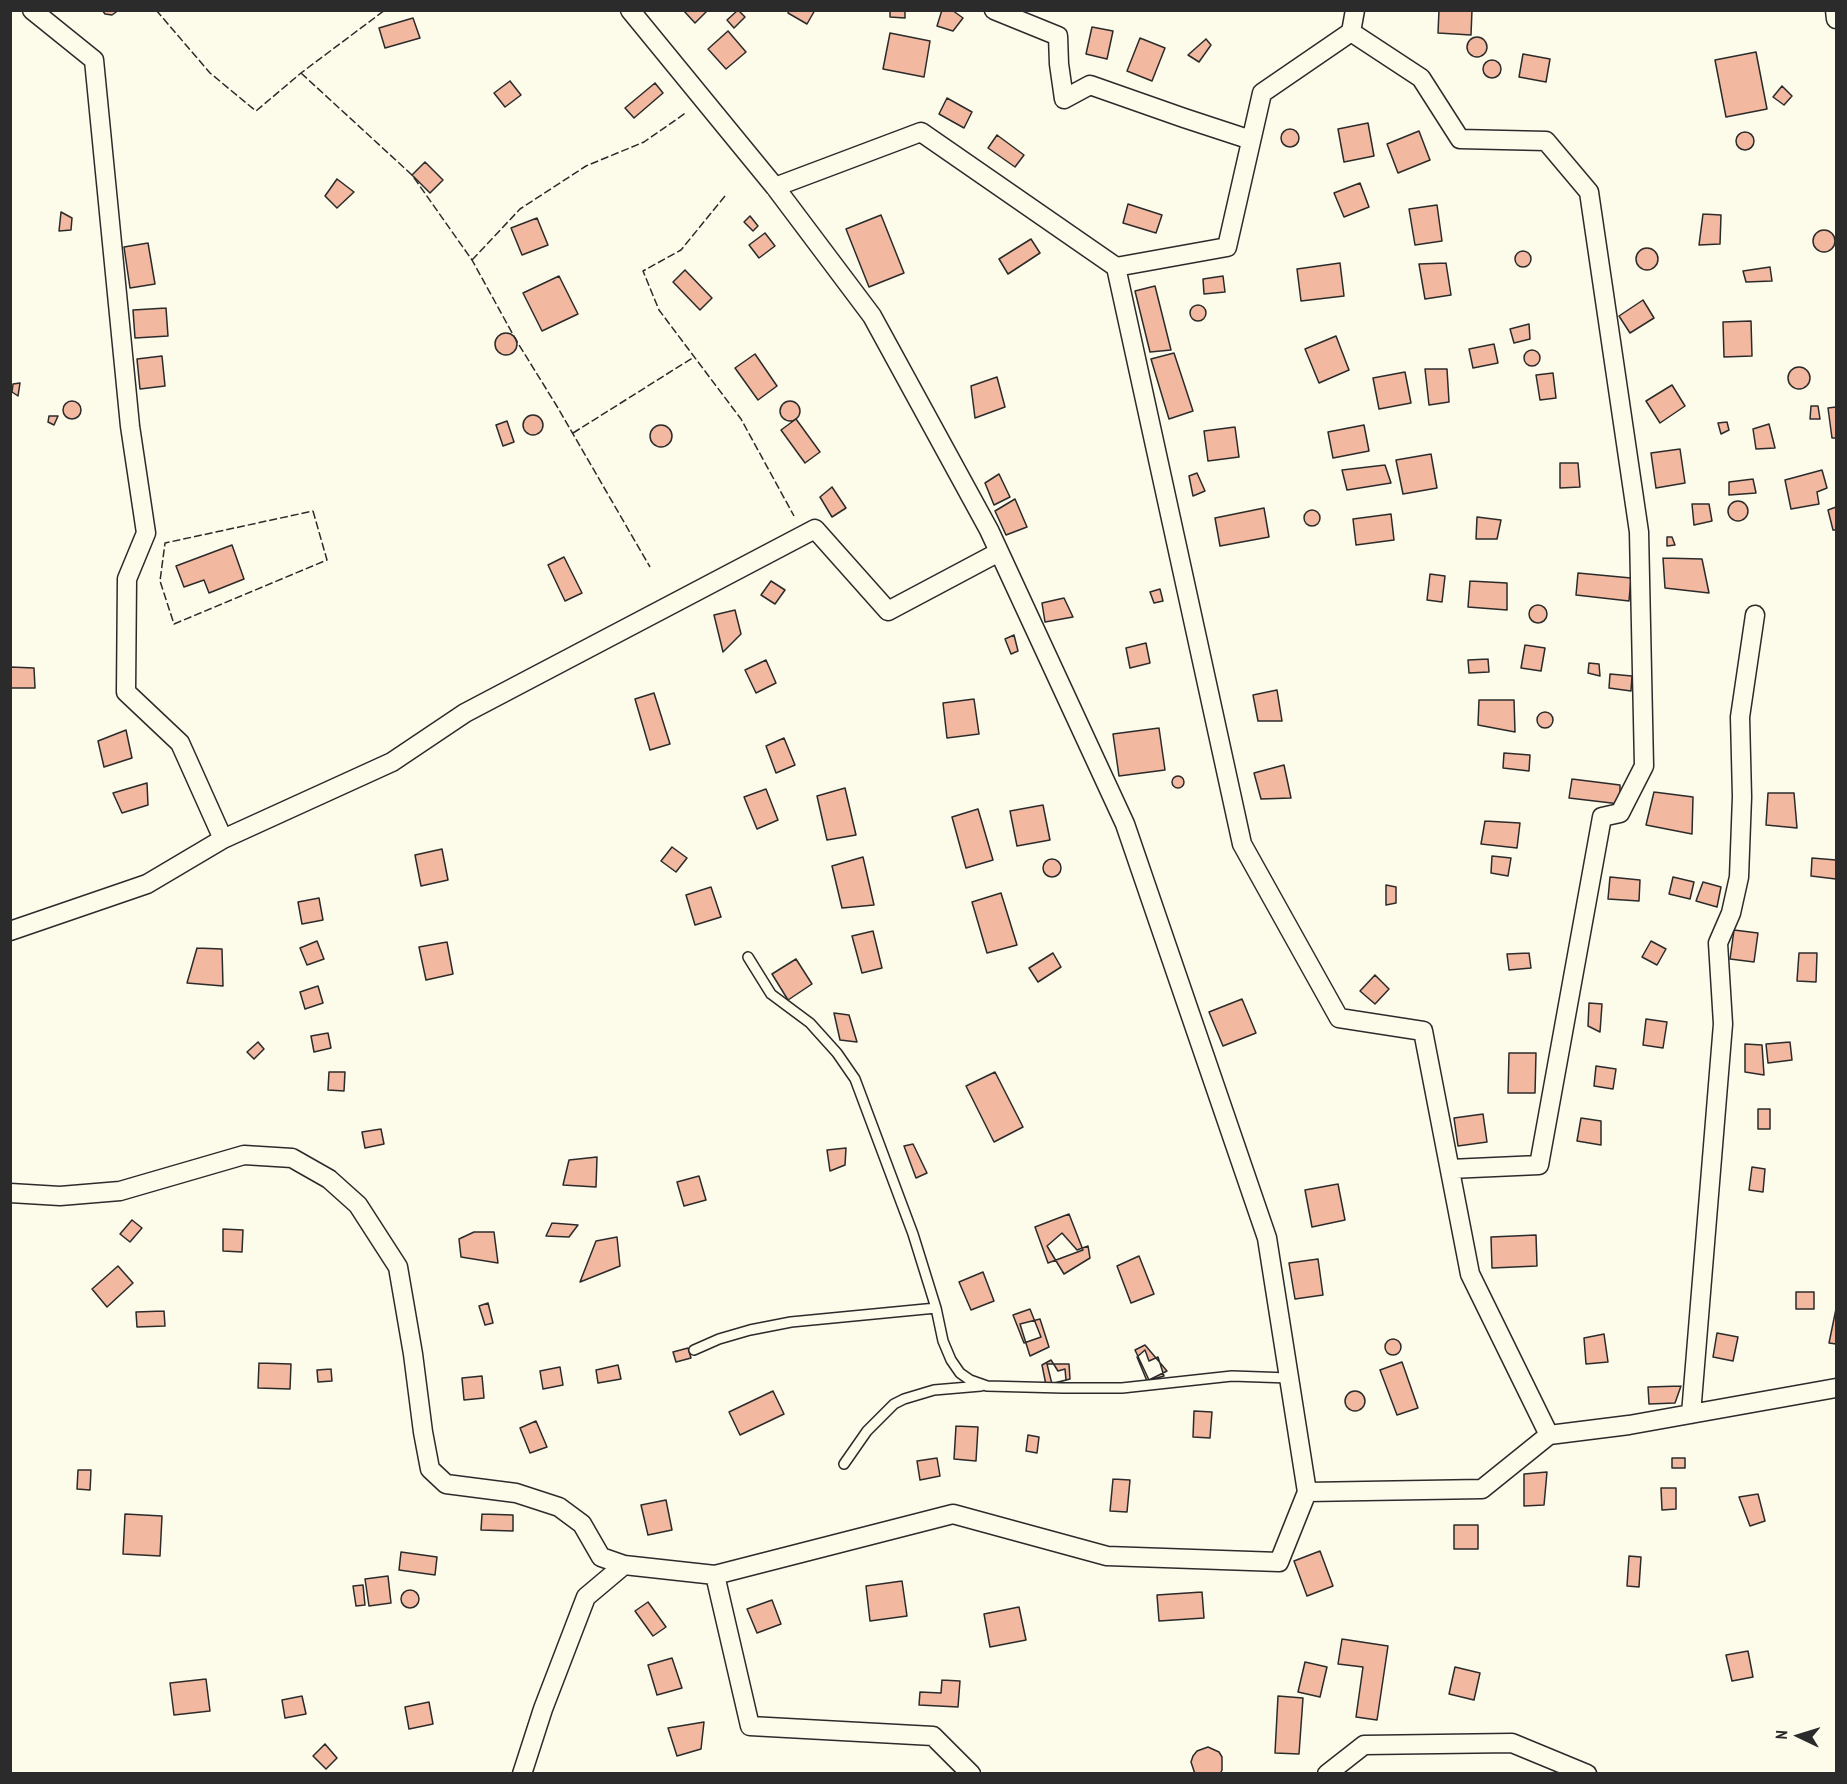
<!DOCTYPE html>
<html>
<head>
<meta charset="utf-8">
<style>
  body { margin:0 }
  #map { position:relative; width:1847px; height:1784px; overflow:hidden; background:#fdfbea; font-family:"PT Sans Narrow",sans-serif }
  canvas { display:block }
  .frame { position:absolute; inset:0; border:12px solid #2b2b2b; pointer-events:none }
  .north { position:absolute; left:1769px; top:1706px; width:60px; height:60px; -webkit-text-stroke:4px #fdfbea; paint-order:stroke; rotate:274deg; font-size:16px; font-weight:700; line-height:24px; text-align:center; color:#2b2b2b }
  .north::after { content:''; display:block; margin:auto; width:21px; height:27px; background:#2b2b2b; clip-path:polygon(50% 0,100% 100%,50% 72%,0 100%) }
</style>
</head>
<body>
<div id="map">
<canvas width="1847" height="1784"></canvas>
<div class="frame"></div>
<div class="north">N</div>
</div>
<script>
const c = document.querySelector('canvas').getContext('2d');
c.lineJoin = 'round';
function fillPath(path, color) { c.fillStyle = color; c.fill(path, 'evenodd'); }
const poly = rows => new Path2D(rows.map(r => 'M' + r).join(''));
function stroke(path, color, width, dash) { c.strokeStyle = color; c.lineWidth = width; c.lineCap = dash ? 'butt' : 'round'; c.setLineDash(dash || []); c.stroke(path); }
const building = poly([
  [102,10,119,10,112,15,105,14,102,10],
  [683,10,708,10,695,23,683,10],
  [738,10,745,17,734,28,727,20,738,10],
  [789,10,815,10,807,24,788,13,789,10],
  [890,10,905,10,905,18,890,17,890,10],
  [942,10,952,10,963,18,953,31,937,26,942,10],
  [1439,10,1472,10,1471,35,1438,33,1439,10],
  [413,18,420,38,385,48,379,28,413,18],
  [1092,27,1113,31,1107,59,1086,54,1092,27],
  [728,31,746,52,726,69,708,49,728,31],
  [890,33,930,41,924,77,883,69,890,33],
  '1467 47a10 10 0 1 1 20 0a10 10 0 1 1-20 0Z',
  [1140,38,1165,48,1152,81,1127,71,1140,38],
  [1206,39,1211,45,1199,62,1188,55,1206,39],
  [1756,52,1767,109,1726,117,1715,60,1756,52],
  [1523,54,1550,59,1546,82,1519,77,1523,54],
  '1483 69a9 9 0 1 1 18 0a9 9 0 1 1-18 0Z',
  [510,81,521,95,505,107,494,93,510,81],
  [655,83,663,93,634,118,625,108,655,83],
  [1782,86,1792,96,1784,105,1773,97,1782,86],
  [947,98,972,112,964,128,939,114,947,98],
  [1368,123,1374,156,1344,162,1338,129,1368,123],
  '1281 138a9 9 0 1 1 18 0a9 9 0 1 1-18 0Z',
  [1419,131,1430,160,1398,173,1387,144,1419,131],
  '1736 141a9 9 0 1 1 18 0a9 9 0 1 1-18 0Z',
  [997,135,1024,155,1015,167,988,148,997,135],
  [425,162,443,180,430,193,412,175,425,162],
  [337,179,354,192,337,208,325,196,337,179],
  [1360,183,1369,207,1344,217,1334,193,1360,183],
  [1128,204,1162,215,1156,233,1123,223,1128,204],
  [1437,205,1442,241,1415,245,1409,209,1437,205],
  [61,212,72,218,71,230,59,231,61,212],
  [1703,214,1721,215,1720,244,1699,245,1703,214],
  [881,215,904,273,869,287,846,229,881,215],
  [750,216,758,226,753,231,744,222,750,216],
  [537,218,548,245,522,255,511,228,537,218],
  '1813 241a11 11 0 1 1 22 0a11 11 0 1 1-22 0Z',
  [765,233,775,246,759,258,749,245,765,233],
  [1031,239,1040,253,1008,274,999,259,1031,239],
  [148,243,155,284,130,288,124,247,148,243],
  '1636 259a11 11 0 1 1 22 0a11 11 0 1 1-22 0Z',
  '1515 259a8 8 0 1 1 16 0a8 8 0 1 1-16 0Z',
  [1340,263,1344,296,1301,301,1297,269,1340,263],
  [1446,263,1451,295,1425,299,1419,264,1446,263],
  [1770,267,1772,281,1746,282,1743,271,1770,267],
  [685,270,712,298,700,310,673,282,685,270],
  [559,276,578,314,542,331,523,293,559,276],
  [1223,276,1225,292,1204,294,1203,279,1223,276],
  [1155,286,1171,350,1150,352,1135,291,1155,286],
  [1643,300,1654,318,1630,333,1619,316,1643,300],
  '1190 313a8 8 0 1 1 16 0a8 8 0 1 1-16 0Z',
  [166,308,168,336,135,338,133,310,166,308],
  [1751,321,1752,356,1724,357,1723,322,1751,321],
  [1529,324,1530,339,1514,343,1510,329,1529,324],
  '495 344a11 11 0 1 1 22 0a11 11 0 1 1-22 0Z',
  [1336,336,1349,370,1319,383,1305,349,1336,336],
  [1494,344,1498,363,1473,368,1469,349,1494,344],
  '1524 358a8 8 0 1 1 16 0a8 8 0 1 1-16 0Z',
  [1174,353,1193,411,1169,419,1151,359,1174,353],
  [755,354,777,386,758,400,735,368,755,354],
  [162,356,165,386,140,389,137,359,162,356],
  '1788 378a11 11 0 1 1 22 0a11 11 0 1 1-22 0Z',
  [1425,369,1447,369,1449,402,1429,405,1425,369],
  [1405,372,1411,403,1379,409,1373,378,1405,372],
  [1553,373,1556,398,1540,400,1536,375,1553,373],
  [997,377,1005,407,975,418,971,386,997,377],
  [20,383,18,396,12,392,13,384,20,383],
  [1672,385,1685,406,1660,423,1646,401,1672,385],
  '63 410a9 9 0 1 1 18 0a9 9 0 1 1-18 0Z',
  '780 411a10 10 0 1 1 20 0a10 10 0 1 1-20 0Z',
  [1811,406,1818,406,1820,419,1810,419,1811,406],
  [1836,407,1836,438,1832,438,1828,408,1836,407],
  '523 425a10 10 0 1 1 20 0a10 10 0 1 1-20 0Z',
  [49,416,58,416,54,425,48,422,49,416],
  [796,419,820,452,805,463,781,430,796,419],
  [507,421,514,442,503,446,496,425,507,421],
  [1727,422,1729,430,1721,434,1718,423,1727,422],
  [1769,424,1775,448,1756,449,1753,429,1769,424],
  [1364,425,1369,451,1333,458,1328,432,1364,425],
  '650 436a11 11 0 1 1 22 0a11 11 0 1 1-22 0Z',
  [1235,427,1239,457,1208,461,1204,431,1235,427],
  [1680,449,1685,483,1656,488,1651,453,1680,449],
  [1431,454,1437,488,1403,494,1396,460,1431,454],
  [1560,463,1578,463,1580,487,1560,488,1560,463],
  [1385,465,1391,483,1347,490,1342,470,1385,465],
  [1822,470,1827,488,1817,492,1819,504,1791,509,1785,480,1822,470],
  [1197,473,1205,491,1193,496,1189,476,1197,473],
  [999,474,1010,497,994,505,985,483,999,474],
  [1753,479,1756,493,1729,495,1729,482,1753,479],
  [832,487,846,508,832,517,820,497,832,487],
  [1015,499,1027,527,1006,535,995,511,1015,499],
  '1728 511a10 10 0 1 1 20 0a10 10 0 1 1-20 0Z',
  [1692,504,1709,504,1712,521,1694,525,1692,504],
  [1836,507,1836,530,1833,530,1828,510,1836,507],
  [1264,508,1269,537,1220,546,1215,518,1264,508],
  '1304 518a8 8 0 1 1 16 0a8 8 0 1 1-16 0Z',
  [1391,514,1394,540,1356,545,1353,519,1391,514],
  [1477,517,1501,520,1497,539,1476,539,1477,517],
  [1667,537,1672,537,1675,545,1667,546,1667,537],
  [232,545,244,579,209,593,204,580,184,587,176,566,232,545],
  [564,557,582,593,565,601,548,565,564,557],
  [1663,558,1702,559,1709,593,1665,588,1663,558],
  [1578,573,1631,578,1629,601,1576,595,1578,573],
  [1430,574,1445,576,1442,602,1427,600,1430,574],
  [771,581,785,590,775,604,761,595,771,581],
  [1470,581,1507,583,1507,610,1468,607,1470,581],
  [1160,589,1163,601,1154,603,1150,592,1160,589],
  [1064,598,1073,617,1045,622,1042,603,1064,598],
  '1529 614a9 9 0 1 1 18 0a9 9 0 1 1-18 0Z',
  [735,610,741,634,723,652,714,615,735,610],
  [1014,635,1018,651,1011,654,1005,639,1014,635],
  [1146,643,1150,663,1130,668,1126,648,1146,643],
  [1525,645,1545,648,1541,671,1521,668,1525,645],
  [1488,659,1489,672,1469,673,1468,660,1488,659],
  [766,660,776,683,756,693,745,670,766,660],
  [1589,663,1599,664,1600,676,1588,673,1589,663],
  [10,667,34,668,35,688,10,688,10,667],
  [1610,674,1632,676,1631,691,1609,688,1610,674],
  [1277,690,1282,721,1258,721,1253,695,1277,690],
  [654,693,670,744,650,750,635,699,654,693],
  [974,699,979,734,947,738,943,703,974,699],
  [1479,700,1514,700,1515,732,1478,725,1479,700],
  '1537 720a8 8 0 1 1 16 0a8 8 0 1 1-16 0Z',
  [1159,728,1165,770,1119,776,1113,734,1159,728],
  [126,730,132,758,104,767,98,741,126,730],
  [784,738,795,765,776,773,766,746,784,738],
  [1504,753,1530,755,1529,771,1503,768,1504,753],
  [1284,765,1291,798,1261,799,1254,773,1284,765],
  '1172 782a6 6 0 1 1 12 0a6 6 0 1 1-12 0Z',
  [1572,779,1620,785,1620,804,1569,798,1572,779],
  [147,783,148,805,122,813,113,793,147,783],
  [845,788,856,835,827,840,817,796,845,788],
  [766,789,778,820,757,829,744,797,766,789],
  [1654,792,1693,797,1692,834,1646,825,1654,792],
  [1768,793,1794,793,1797,828,1766,825,1768,793],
  [1043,805,1050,840,1017,846,1010,811,1043,805],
  [978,809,993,860,966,868,952,817,978,809],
  [1485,821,1520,823,1517,848,1481,844,1485,821],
  [672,847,687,858,676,872,661,861,672,847],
  [442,849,448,880,421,886,415,855,442,849],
  [1492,856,1511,858,1508,876,1491,873,1492,856],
  [863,857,874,905,842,908,832,866,863,857],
  [1812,858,1836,860,1836,879,1811,876,1812,858],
  '1043 868a9 9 0 1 1 18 0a9 9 0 1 1-18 0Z',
  [1610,877,1640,880,1639,901,1608,899,1610,877],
  [1673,877,1694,882,1690,899,1669,894,1673,877],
  [1703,882,1721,887,1717,907,1696,901,1703,882],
  [1386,885,1396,887,1396,903,1386,905,1386,885],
  [711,887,721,917,695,925,686,895,711,887],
  [1001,893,1017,945,987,953,972,902,1001,893],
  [319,898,323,920,302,924,298,902,319,898],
  [1734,930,1758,933,1754,962,1730,959,1734,930],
  [873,931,882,968,862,973,852,936,873,931],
  [317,941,324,959,307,965,300,948,317,941],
  [1651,941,1666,949,1657,965,1642,957,1651,941],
  [447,942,453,974,426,980,419,947,447,942],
  [197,948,222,949,223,986,187,983,197,948],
  [1053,953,1061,967,1038,982,1029,968,1053,953],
  [1529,953,1531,968,1509,970,1507,954,1529,953],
  [1799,953,1817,953,1816,982,1797,981,1799,953],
  [796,959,812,984,788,1000,772,974,796,959],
  [1375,975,1389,989,1375,1004,1360,991,1375,975],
  [318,986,323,1003,305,1009,300,992,318,986],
  [1242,999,1256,1033,1223,1046,1209,1012,1242,999],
  [1589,1003,1602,1004,1600,1032,1588,1026,1589,1003],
  [834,1013,849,1015,857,1042,840,1040,834,1013],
  [1646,1019,1667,1022,1663,1048,1643,1045,1646,1019],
  [328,1033,331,1048,314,1052,311,1036,328,1033],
  [258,1042,264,1049,254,1059,247,1052,258,1042],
  [1790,1042,1792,1060,1768,1063,1766,1044,1790,1042],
  [1745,1044,1762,1045,1764,1075,1745,1072,1745,1044],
  [1509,1053,1536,1053,1535,1093,1508,1093,1509,1053],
  [1596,1066,1616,1069,1613,1089,1594,1086,1596,1066],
  [329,1072,345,1072,344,1091,328,1090,329,1072],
  [995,1072,1023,1127,994,1142,966,1086,995,1072],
  [1758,1109,1770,1109,1770,1129,1758,1129,1758,1109],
  [1483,1114,1487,1142,1458,1146,1454,1118,1483,1114],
  [1581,1118,1601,1121,1601,1145,1577,1141,1581,1118],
  [381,1129,384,1144,365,1148,362,1132,381,1129],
  [913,1144,927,1173,916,1178,904,1146,913,1144],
  [846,1148,845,1165,830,1171,827,1150,846,1148],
  [597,1157,596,1187,563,1185,569,1160,597,1157],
  [1752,1167,1765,1169,1763,1192,1749,1190,1752,1167],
  [699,1176,706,1200,684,1206,677,1182,699,1176],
  [1338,1184,1345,1220,1312,1227,1305,1190,1338,1184],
  [1069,1214,1083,1250,1048,1263,1035,1227,1069,1214],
  [132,1220,142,1228,130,1242,120,1234,132,1220],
  [552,1223,578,1225,569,1237,546,1236,552,1223],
  [223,1229,243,1230,242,1252,223,1251,223,1229],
  [474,1232,494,1232,498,1263,461,1257,459,1239,474,1232],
  [1062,1233,1077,1250,1088,1246,1090,1258,1064,1274,1047,1246,1062,1233],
  [1536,1235,1537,1266,1492,1268,1491,1237,1536,1235],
  [617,1237,620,1266,580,1282,596,1241,617,1237],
  [1139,1256,1154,1294,1131,1303,1117,1266,1139,1256],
  [1318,1259,1323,1295,1295,1299,1289,1263,1318,1259],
  [118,1266,133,1283,107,1307,92,1289,118,1266],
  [983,1272,994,1301,971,1310,959,1282,983,1272],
  [1796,1292,1814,1292,1814,1309,1796,1309,1796,1292],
  [488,1303,493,1323,485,1325,479,1306,488,1303],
  [1030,1309,1041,1337,1024,1343,1013,1315,1030,1309],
  [1836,1309,1836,1344,1829,1343,1836,1309],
  [164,1311,165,1326,137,1327,136,1312,164,1311],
  [1040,1319,1049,1347,1030,1356,1020,1324,1040,1319],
  [1717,1333,1738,1337,1733,1361,1713,1357,1717,1333],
  [1604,1334,1608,1362,1586,1364,1584,1338,1604,1334],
  '1385 1347a8 8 0 1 1 16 0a8 8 0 1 1-16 0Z',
  [1145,1345,1167,1371,1149,1380,1135,1350,1145,1345],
  [688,1348,691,1358,676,1362,673,1352,688,1348],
  [1145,1350,1149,1361,1158,1357,1164,1376,1147,1381,1137,1357,1145,1350],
  [1051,1360,1058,1371,1065,1369,1066,1380,1046,1385,1042,1365,1051,1360],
  [1402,1362,1418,1408,1397,1415,1380,1370,1402,1362],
  [259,1363,291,1364,290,1389,258,1388,259,1363],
  [1047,1364,1069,1364,1070,1379,1052,1384,1047,1364],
  [618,1365,621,1379,598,1383,596,1370,618,1365],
  [560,1367,563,1385,543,1389,540,1371,560,1367],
  [331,1369,332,1381,318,1382,317,1370,331,1369],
  [482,1376,484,1398,464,1400,462,1378,482,1376],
  [1681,1386,1675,1403,1649,1404,1648,1387,1681,1386],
  [773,1391,784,1414,740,1435,729,1412,773,1391],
  '1345 1401a10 10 0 1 1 20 0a10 10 0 1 1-20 0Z',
  [1194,1411,1212,1412,1210,1438,1193,1437,1194,1411],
  [536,1421,547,1447,530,1453,520,1428,536,1421],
  [956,1426,978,1427,976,1461,954,1459,956,1426],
  [1028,1435,1039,1437,1037,1453,1026,1451,1028,1435],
  [937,1458,940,1476,920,1480,917,1461,937,1458],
  [1672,1458,1685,1458,1685,1468,1672,1468,1672,1458],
  [78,1470,91,1470,90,1490,77,1489,78,1470],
  [1547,1472,1544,1505,1524,1506,1524,1474,1547,1472],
  [1113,1479,1130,1480,1127,1512,1110,1511,1113,1479],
  [1661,1488,1676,1488,1676,1509,1662,1510,1661,1488],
  [1758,1494,1765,1521,1750,1526,1739,1497,1758,1494],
  [666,1500,672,1530,648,1535,641,1505,666,1500],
  [125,1514,162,1516,160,1556,123,1554,125,1514],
  [482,1514,513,1515,513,1531,481,1530,482,1514],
  [1454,1525,1478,1525,1478,1549,1454,1549,1454,1525],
  [1320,1551,1333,1586,1307,1596,1294,1561,1320,1551],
  [401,1552,437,1557,435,1575,399,1570,401,1552],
  [1629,1556,1641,1557,1639,1587,1627,1586,1629,1556],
  [388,1576,391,1603,369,1606,365,1579,388,1576],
  [902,1581,907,1616,870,1621,866,1586,902,1581],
  [363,1585,365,1605,356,1606,353,1586,363,1585],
  '401 1599a9 9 0 1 1 18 0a9 9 0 1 1-18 0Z',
  [1202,1592,1204,1618,1159,1621,1157,1595,1202,1592],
  [772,1600,781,1624,757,1633,747,1609,772,1600],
  [648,1602,666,1627,653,1636,635,1611,648,1602],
  [1019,1607,1026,1640,990,1647,984,1614,1019,1607],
  [1342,1639,1388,1646,1377,1720,1356,1717,1363,1667,1338,1664,1342,1639],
  [1748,1651,1753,1677,1732,1681,1726,1655,1748,1651],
  [672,1658,682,1688,657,1695,648,1665,672,1658],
  [1305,1662,1327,1667,1320,1697,1298,1692,1305,1662],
  [1455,1667,1480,1673,1474,1700,1449,1694,1455,1667],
  [206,1679,210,1711,174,1715,170,1683,206,1679],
  [942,1680,960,1681,958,1707,919,1705,920,1692,941,1693,942,1680],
  [302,1696,306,1714,285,1718,282,1700,302,1696],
  [1278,1696,1303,1698,1299,1754,1275,1753,1278,1696],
  [429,1702,433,1724,409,1729,405,1707,429,1702],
  [704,1722,701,1749,677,1756,668,1728,704,1722],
  [325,1744,337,1758,326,1769,313,1756,325,1744],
  [1208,1747,1219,1752,1222,1757,1222,1770,1220,1774,1195,1774,1191,1762,1193,1756,1197,1751,1208,1747]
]);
const service = poly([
  [748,957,771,994,810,1023,837,1053,855,1079,913,1234,936,1308,943,1341,951,1360,960,1373,970,1380,987,1386,1063,1388,1122,1388,1232,1376,1289,1378],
  [694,1350,719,1339,750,1330,791,1322,936,1308],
  [844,1464,867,1431,894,1404,904,1399,934,1390,981,1386]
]);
const minor = poly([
  [994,10,1058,36,1059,64,1064,99,1090,85,1184,118,1251,140],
  [1835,10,1836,19],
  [1351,32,1421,78,1460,139,1546,141,1589,192,1639,532,1644,766,1620,813,1602,817,1539,1165,1450,1169],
  [775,187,921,132,1116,267,1242,844,1339,1018,1423,1031,1470,1274,1549,1435],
  [1116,267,1227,247,1262,93,1351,32,1355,10],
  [223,839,392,762,465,713,815,529,888,611,999,552],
  [10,931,147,884,223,839,180,743,126,692,127,579,146,533,130,426,94,60,32,10],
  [10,1193,60,1196,120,1191,244,1155,292,1158,329,1179,358,1205,398,1267,413,1354,423,1432,430,1469,446,1484,516,1493,559,1507,582,1524,601,1557,624,1565,715,1575,953,1514,1107,1556,1279,1562,1307,1492,1267,1238,1125,824,989,530,872,316,775,187,630,10],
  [1691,1414,1723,1024,1718,943,1731,913,1739,877,1742,797,1740,717,1755,615],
  [1307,1492,1482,1489,1549,1435,1629,1425,1836,1388],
  [715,1575,750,1726,933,1736,971,1774],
  [522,1774,543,1709,586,1597,624,1565],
  [1327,1774,1364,1745,1512,1743,1587,1774]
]);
const fence = poly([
  [156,10,210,73,256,111,301,73,385,10],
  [301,73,412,175,472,260,516,340,558,408,650,567],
  [725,196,681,250,643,271,659,310,741,419,794,516],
  [472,260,520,209,586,166,644,142,687,112],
  [573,433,694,357],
  [313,511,327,560,174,624,160,581,165,543,313,511]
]);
fillPath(building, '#f2b8a0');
stroke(building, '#2b2b2b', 1.5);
stroke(service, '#2b2b2b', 12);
stroke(minor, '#2b2b2b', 21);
stroke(service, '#fdfbea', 9);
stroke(minor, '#fdfbea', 18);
stroke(fence, '#2b2b2b', 1.5, [8, 3]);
</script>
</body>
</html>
